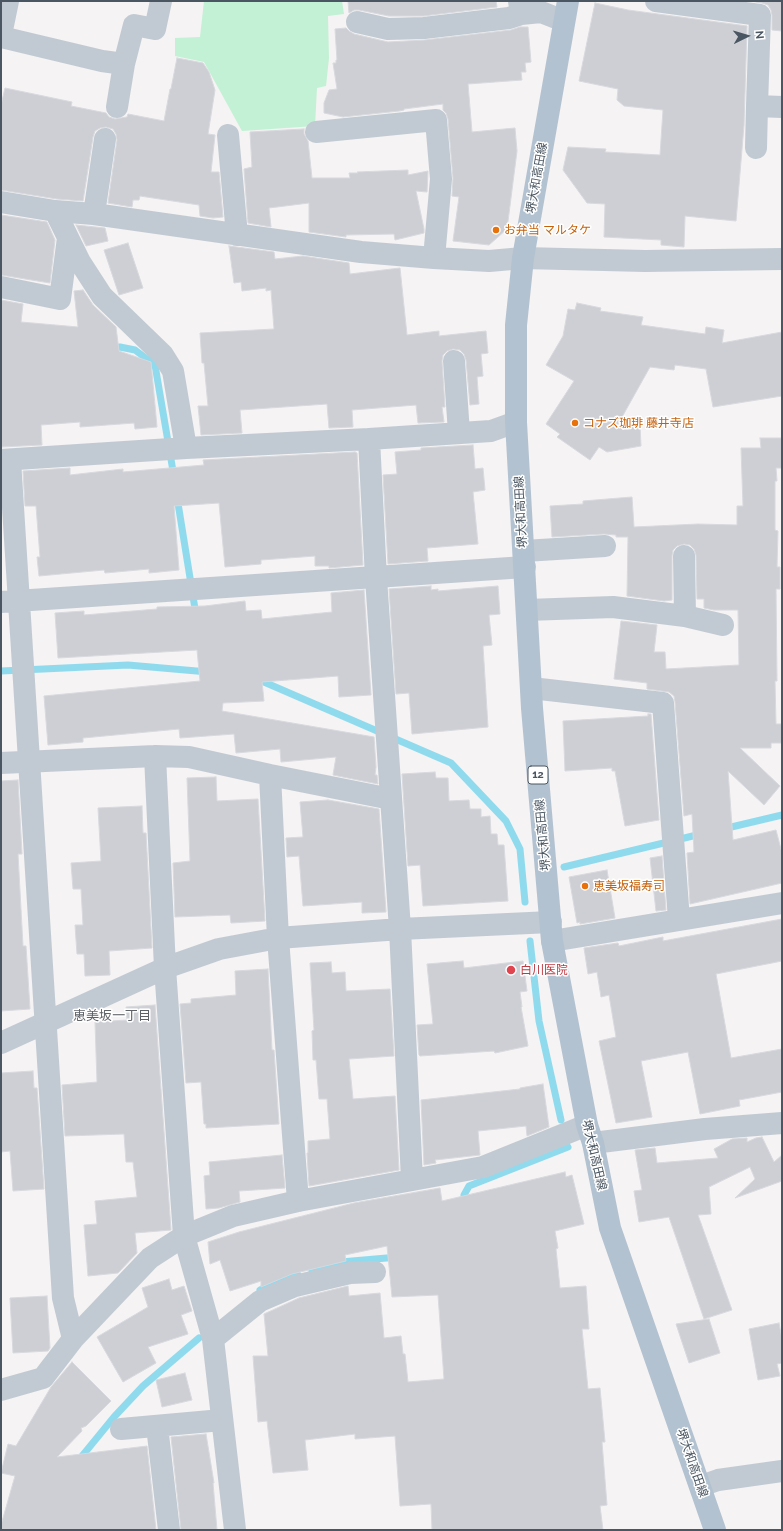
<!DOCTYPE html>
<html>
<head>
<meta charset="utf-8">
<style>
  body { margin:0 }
  #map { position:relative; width:783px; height:1531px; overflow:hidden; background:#f5f3f3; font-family:Raleway,sans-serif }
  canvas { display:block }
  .frame { position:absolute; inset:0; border:2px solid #4a5661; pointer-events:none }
  .north { position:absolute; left:727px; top:16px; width:40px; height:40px; -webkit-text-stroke:3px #fff; paint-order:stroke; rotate:85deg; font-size:11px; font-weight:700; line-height:16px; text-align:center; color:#4a5661 }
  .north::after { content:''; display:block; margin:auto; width:14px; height:18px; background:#4a5661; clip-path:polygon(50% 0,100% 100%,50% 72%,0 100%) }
</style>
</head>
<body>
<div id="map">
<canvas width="783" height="1531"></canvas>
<div class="frame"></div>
<div class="north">N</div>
</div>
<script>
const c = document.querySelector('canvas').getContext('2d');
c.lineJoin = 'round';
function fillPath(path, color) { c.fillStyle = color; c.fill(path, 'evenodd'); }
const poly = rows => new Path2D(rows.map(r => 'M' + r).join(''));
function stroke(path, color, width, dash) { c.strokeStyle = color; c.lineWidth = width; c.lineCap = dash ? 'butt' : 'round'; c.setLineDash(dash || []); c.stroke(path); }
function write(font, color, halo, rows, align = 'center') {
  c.font = font + ' Raleway,"Noto Sans JP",sans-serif'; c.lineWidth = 3; c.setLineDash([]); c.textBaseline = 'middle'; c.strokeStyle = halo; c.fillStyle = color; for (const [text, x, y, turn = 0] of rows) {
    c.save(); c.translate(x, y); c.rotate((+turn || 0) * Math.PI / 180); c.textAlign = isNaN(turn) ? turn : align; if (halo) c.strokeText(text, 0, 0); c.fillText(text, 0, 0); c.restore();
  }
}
const green = poly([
  [204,1,342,1,344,14,328,16,329,58,326,86,317,88,315,126,242,131,204,62,175,56,175,38,200,37]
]);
const stream = poly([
  [110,349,120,347,135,350,155,365,174,477],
  [177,497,196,615],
  [1,671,128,665,208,672],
  [257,679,451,763,506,821,520,849,525,902],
  [723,829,782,815],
  [564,867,701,834],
  [530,941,539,1021,561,1120],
  [464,1204,464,1195,469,1186,568,1147],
  [312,1271,341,1262,398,1257],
  [260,1290,282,1278,298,1275],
  [78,1461,114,1417,143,1386,199,1338]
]);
const building = poly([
  [348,1,496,1,497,7,423,16,389,16,359,10,354,10,349,13,348,1],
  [750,1,782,1,782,31,772,30,772,15,771,10,768,5,762,3,750,1],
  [595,3,628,10,747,26,744,125,736,221,685,216,684,247,661,245,661,240,604,237,605,204,587,203,563,170,568,147,606,149,605,152,660,155,663,110,624,106,617,100,618,89,579,81,595,3],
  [520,27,528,27,531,62,525,63,526,72,521,72,522,80,468,84,472,132,515,128,517,151,507,229,489,245,453,241,459,197,452,196,453,178,448,119,446,113,443,110,443,104,404,109,404,110,399,111,343,117,324,113,324,103,329,90,337,89,333,63,336,63,336,60,337,60,335,29,346,28,349,31,354,34,388,42,425,40,511,30,520,27],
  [177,58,203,63,209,72,215,90,208,134,215,135,211,172,219,172,223,217,213,218,200,216,199,205,140,196,139,200,133,200,132,207,108,203,117,140,116,134,113,129,106,127,100,128,95,131,93,137,83,201,57,199,1,190,1,105,5,88,72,102,71,106,106,113,109,117,115,119,127,117,128,114,164,121,170,89,171,89,177,58],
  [304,129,304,134,308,141,312,178,350,178,349,173,358,173,357,172,408,170,408,175,428,171,427,192,416,191,424,229,424,233,395,240,394,234,346,235,346,237,309,232,309,203,269,208,271,227,248,223,244,169,252,167,250,132,304,129],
  [1,215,47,222,55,240,50,283,1,275,1,215],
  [76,225,105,228,108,241,86,246,76,225],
  [128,243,143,288,119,295,104,250,128,243],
  [229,246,274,252,275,259,303,256,349,263,350,274,400,268,407,335,439,331,439,336,486,331,488,353,481,354,483,376,477,377,479,404,470,405,466,360,464,354,460,350,453,349,447,351,443,355,442,361,445,407,442,407,444,422,418,423,416,405,352,410,353,427,329,428,327,404,240,410,242,433,201,435,198,406,208,406,204,363,202,363,200,333,274,329,271,290,266,291,266,288,242,291,241,282,234,283,229,246],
  [83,290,93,305,116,327,119,351,151,362,157,427,135,429,134,423,80,427,80,422,41,425,42,445,1,447,1,300,23,304,21,322,78,327,74,291,83,290],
  [577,303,601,308,600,311,643,317,641,325,705,334,706,327,724,330,722,343,782,332,782,396,713,407,706,369,675,365,674,370,650,367,617,426,640,425,641,446,607,452,599,447,590,460,557,437,560,434,546,424,574,381,546,365,563,336,568,309,575,310,577,303],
  [760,438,782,438,782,468,776,468,777,481,775,481,775,530,778,531,777,567,780,567,780,589,776,589,777,681,775,681,776,724,782,724,782,743,771,743,771,748,740,748,780,786,764,805,728,771,733,840,776,830,782,853,782,883,690,904,687,853,694,852,692,814,684,816,675,702,674,696,669,692,647,689,647,683,614,679,621,621,657,625,654,652,665,652,666,669,739,665,738,610,714,610,704,608,704,599,697,599,696,555,694,549,690,545,684,544,677,546,673,550,672,556,672,600,664,601,627,596,628,537,616,537,616,535,604,534,552,537,550,506,583,504,583,501,632,497,634,527,698,524,737,525,737,506,743,506,741,448,761,448,760,438],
  [473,445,475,469,483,468,485,490,473,492,478,544,427,548,428,561,388,564,383,475,397,474,395,452,421,450,421,448,473,445],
  [355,452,357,453,363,565,329,568,329,566,315,566,315,556,261,560,261,564,225,567,219,503,174,506,179,570,149,573,149,569,105,573,104,570,39,576,37,557,40,557,36,506,25,506,23,471,70,468,70,475,123,469,123,472,204,465,203,460,355,452],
  [431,586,431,590,438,589,438,591,498,586,500,614,489,615,492,645,483,646,488,727,412,734,409,693,396,694,389,589,431,586],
  [364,590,371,695,339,697,338,676,262,682,264,701,223,703,222,711,374,737,376,767,375,775,377,775,378,784,333,775,336,757,281,762,280,749,236,753,234,734,180,738,179,729,83,738,83,742,48,745,44,696,200,681,197,650,58,658,55,613,84,611,84,615,157,609,157,607,205,606,245,601,246,611,261,610,262,619,332,612,331,593,364,590],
  [648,714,651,714,659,820,625,826,615,771,612,771,612,768,565,771,563,721,648,716,648,714],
  [435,772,436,778,448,778,449,801,469,800,470,809,481,809,481,817,490,816,491,834,497,834,498,845,504,845,508,901,423,906,420,865,408,866,402,774,435,772],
  [216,777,217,801,258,799,265,921,231,923,230,915,175,917,173,863,190,861,187,778,216,777],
  [18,780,22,854,18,854,23,946,26,946,30,1009,1,1011,1,781,18,780],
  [328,800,379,809,386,912,362,913,362,902,303,906,299,856,287,857,286,838,303,837,300,802,328,800],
  [142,806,143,833,146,833,152,948,109,951,110,975,85,976,84,954,77,954,75,925,83,925,81,889,73,889,71,863,101,861,98,808,142,806],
  [662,856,666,910,656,911,650,858,662,856],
  [607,870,615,918,580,924,580,922,577,923,569,877,607,870],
  [782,919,782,961,716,974,731,1058,782,1049,782,1092,739,1100,740,1106,700,1114,688,1052,641,1061,652,1117,616,1123,599,1041,616,1037,609,995,601,997,597,972,588,974,584,948,618,943,619,946,663,937,663,941,782,919],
  [463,961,464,968,523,961,527,991,520,992,522,1007,521,1007,528,1046,495,1053,494,1051,420,1056,419,1055,417,1025,433,1024,427,964,463,961],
  [331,962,332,973,345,972,346,991,390,989,394,1056,349,1059,353,1099,395,1096,399,1170,309,1186,307,1153,308,1153,308,1141,330,1139,327,1099,319,1099,316,1060,313,1060,312,1031,314,1030,310,963,331,962],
  [268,969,272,1050,274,1050,279,1124,206,1128,206,1124,204,1124,201,1082,186,1083,180,1004,191,1003,191,999,236,995,235,971,268,969],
  [155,1005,171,1230,135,1233,137,1253,118,1273,88,1276,84,1225,97,1224,95,1201,137,1197,133,1162,126,1162,124,1134,65,1136,62,1085,97,1082,95,1022,127,1020,126,1007,155,1005],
  [33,1071,34,1088,37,1088,44,1189,13,1191,10,1151,1,1152,1,1073,33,1071],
  [543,1084,549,1127,527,1136,526,1126,478,1131,480,1155,435,1160,436,1163,424,1165,421,1100,520,1089,520,1088,543,1084],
  [762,1137,774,1162,782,1155,782,1181,735,1198,755,1179,750,1167,709,1187,711,1214,698,1215,732,1310,704,1319,669,1217,639,1222,634,1191,642,1190,635,1150,655,1148,657,1163,718,1158,714,1149,732,1139,747,1138,747,1142,756,1138,762,1137],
  [282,1155,285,1188,239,1191,240,1202,219,1208,206,1209,204,1176,210,1175,209,1162,282,1155],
  [565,1172,566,1177,572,1175,584,1224,555,1231,558,1248,556,1249,560,1288,586,1286,589,1329,582,1329,588,1389,600,1388,605,1442,602,1442,607,1505,600,1506,603,1530,432,1530,431,1504,400,1506,395,1436,355,1439,355,1434,305,1440,308,1470,273,1473,267,1421,258,1422,253,1356,268,1356,264,1314,299,1298,348,1286,349,1296,380,1293,384,1338,401,1336,403,1354,405,1354,408,1382,444,1379,438,1295,392,1297,387,1246,345,1255,346,1261,292,1274,261,1287,261,1281,230,1291,220,1260,210,1264,208,1242,239,1232,354,1203,440,1188,442,1201,565,1172],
  [169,1279,172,1290,184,1286,192,1311,181,1315,188,1334,148,1347,156,1363,123,1382,97,1337,148,1307,142,1288,169,1279],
  [47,1296,50,1348,48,1351,13,1353,10,1298,47,1296],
  [709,1319,720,1353,689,1363,676,1324,709,1319],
  [779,1323,782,1339,782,1363,777,1364,780,1376,758,1380,749,1329,779,1323],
  [72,1362,111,1401,86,1426,81,1428,82,1431,57,1457,147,1446,156,1530,1,1530,1,1525,15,1476,1,1473,8,1444,16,1446,51,1387,72,1362],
  [185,1373,192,1400,162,1407,156,1380,185,1373],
  [206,1434,214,1483,213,1483,217,1530,181,1530,171,1437,206,1434]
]);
const minor = poly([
  [519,1,521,14,541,12,564,21],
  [656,1,760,15,757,106,782,107],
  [357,22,388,29,424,28,509,18,521,14],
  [1,35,8,1],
  [1,37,102,61,124,64,134,25,155,29,161,1],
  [117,107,124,64],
  [316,132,436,120,441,179,434,258],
  [228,135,237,235],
  [756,148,757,106],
  [1,202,55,211,94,214,361,252,434,258,489,261,523,258,645,261,782,259],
  [94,214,105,139],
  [1,287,60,299,68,238],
  [454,361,459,433],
  [369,439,376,578,400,929,412,1180],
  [186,448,369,439,491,431,516,422],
  [1,460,186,448,173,371,163,355,102,296,80,262,55,211],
  [10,460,63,1298,73,1339],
  [524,551,605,546],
  [684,556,685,616],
  [1,602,525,567],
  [527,610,613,607,685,616,723,625],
  [531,688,663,703,679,920],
  [155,756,165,968,184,1236,213,1339,235,1530],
  [1,763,155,756,189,757,270,775,391,799],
  [270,775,278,938,298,1201],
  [552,941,782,903],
  [1,1043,165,968,219,949,278,938,400,929,551,922],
  [593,1143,705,1129,782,1123],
  [213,1339,260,1301,295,1286,350,1273,375,1272],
  [1,1390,43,1378,73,1339,150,1258,184,1236,233,1216,298,1201,483,1167,587,1125],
  [157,1426,169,1530],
  [121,1429,222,1420],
  [701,1486,718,1480,782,1471]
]);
const major = poly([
  [568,1,523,258,516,325,516,422,532,708,552,941,587,1125,593,1143,610,1228,715,1530]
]);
const markers = [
  [496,230,4,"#e8710a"],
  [575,423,4,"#e8710a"],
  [585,886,4,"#e8710a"],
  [511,970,5,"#e0444e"]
];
const shields = [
  [538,775,20]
];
const shieldNames = [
  ["12",538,775]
];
const streetNames = [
  ["堺大和高田線",537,178,-80],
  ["堺大和高田線",521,512,-93],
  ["堺大和高田線",543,835,-95],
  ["堺大和高田線",594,1155,77],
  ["堺大和高田線",692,1463,71]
];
const foodNames = [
  ["お弁当 マルタケ",504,230],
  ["コナズ珈琲 藤井寺店",583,423],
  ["恵美坂福寿司",593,886]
];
const healthNames = [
  ["白川医院",520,970]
];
const neighbourhoodNames = [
  ["恵美坂一丁目",112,1016]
];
fillPath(green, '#c3f1d5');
stroke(stream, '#90daee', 7);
fillPath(building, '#cdcfd5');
stroke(building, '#d7d9de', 1);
stroke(minor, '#c1cad2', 22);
stroke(major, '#b3c2d1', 22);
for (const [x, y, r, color] of markers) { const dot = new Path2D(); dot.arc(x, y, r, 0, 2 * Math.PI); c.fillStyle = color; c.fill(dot); stroke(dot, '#fff', 1.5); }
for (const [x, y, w] of shields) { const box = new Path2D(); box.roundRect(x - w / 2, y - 9, w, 18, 3); c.fillStyle = '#fff'; c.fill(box); stroke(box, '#4a5661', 1); }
write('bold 11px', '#4a5661', null, shieldNames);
write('12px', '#4a5661', '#fff', streetNames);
write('12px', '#c56008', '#fff', foodNames, 'left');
write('12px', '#be3a42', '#fff', healthNames, 'left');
write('13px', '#5f6368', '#fff', neighbourhoodNames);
</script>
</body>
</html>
